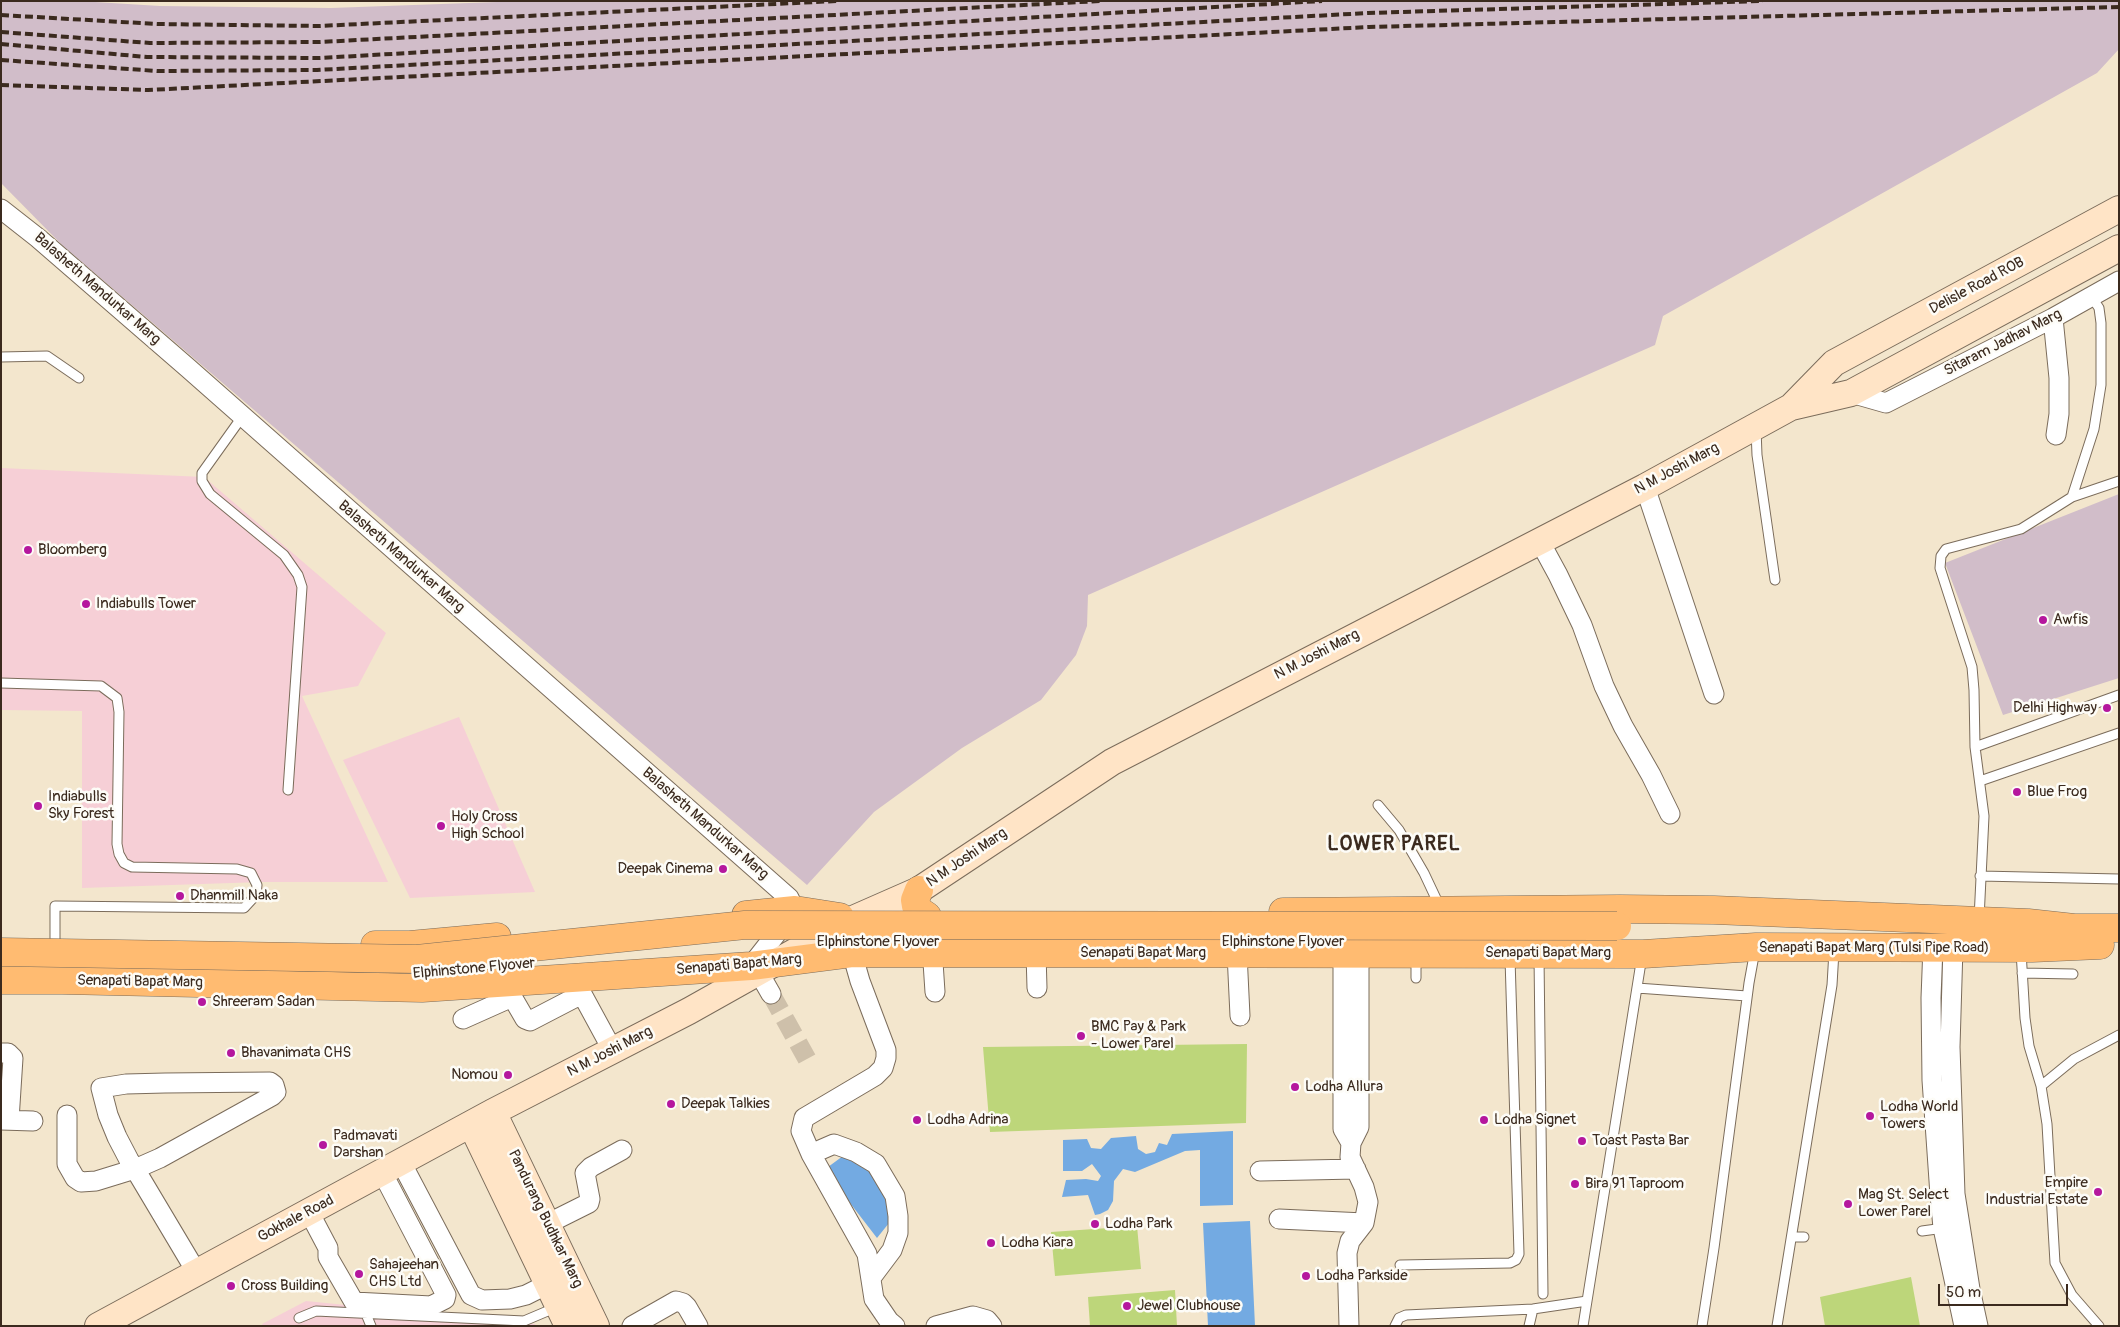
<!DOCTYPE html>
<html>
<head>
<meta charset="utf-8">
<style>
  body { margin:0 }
  #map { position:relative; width:2120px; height:1327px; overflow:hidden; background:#f3e6cd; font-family:Pangolin,sans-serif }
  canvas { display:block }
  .frame { position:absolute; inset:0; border:2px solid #3b2a1e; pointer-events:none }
  .scale { position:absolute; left:1938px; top:1284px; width:130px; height:22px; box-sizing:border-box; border:2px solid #3b2a1e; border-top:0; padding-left:6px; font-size:15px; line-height:18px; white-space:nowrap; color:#3b2a1e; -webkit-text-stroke:4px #fdfcf7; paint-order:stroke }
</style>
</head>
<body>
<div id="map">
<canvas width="2120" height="1327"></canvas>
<div class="frame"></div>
<div class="scale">50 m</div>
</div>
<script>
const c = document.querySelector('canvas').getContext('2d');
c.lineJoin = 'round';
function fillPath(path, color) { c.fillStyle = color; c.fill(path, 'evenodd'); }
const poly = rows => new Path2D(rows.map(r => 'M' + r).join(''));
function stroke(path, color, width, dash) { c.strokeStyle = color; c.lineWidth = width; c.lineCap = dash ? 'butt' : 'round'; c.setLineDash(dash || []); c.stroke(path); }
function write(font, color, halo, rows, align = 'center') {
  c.font = font + ' Pangolin,sans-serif'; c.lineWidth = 5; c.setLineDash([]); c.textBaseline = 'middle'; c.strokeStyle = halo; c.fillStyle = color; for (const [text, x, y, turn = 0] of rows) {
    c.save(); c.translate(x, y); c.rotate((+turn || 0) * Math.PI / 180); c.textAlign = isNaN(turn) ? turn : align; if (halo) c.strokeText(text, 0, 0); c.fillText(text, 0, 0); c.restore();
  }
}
const built = poly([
  [1,468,204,477,386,633,358,686,302,696,388,882,262,882,82,888,82,711,1,710],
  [459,717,535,892,410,898,343,760],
  [306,1301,535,1324,536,1326,263,1326,262,1324]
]);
const industrial = poly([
  [1,1,79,1,160,6,331,8,524,1,2119,1,2119,49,2097,73,1663,316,1655,345,1088,595,1087,626,1076,655,1041,700,962,748,874,812,807,885,62,245,1,183],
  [2119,494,2119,678,2003,715,1945,563]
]);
const green = poly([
  [1247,1044,1246,1123,990,1132,983,1047],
  [1137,1226,1141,1269,1055,1276,1051,1232],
  [1911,1277,1920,1326,1825,1326,1820,1297],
  [1175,1290,1177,1326,1090,1326,1088,1297]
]);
const water = poly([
  [1233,1131,1233,1205,1200,1206,1200,1150,1185,1151,1135,1172,1123,1169,1114,1181,1113,1201,1108,1210,1100,1214,1095,1215,1088,1195,1062,1197,1066,1180,1086,1179,1098,1181,1101,1176,1092,1164,1082,1171,1063,1171,1063,1140,1087,1139,1091,1148,1101,1149,1111,1138,1136,1136,1138,1149,1146,1154,1155,1152,1159,1143,1167,1145,1172,1134],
  [843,1156,875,1175,893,1218,877,1238,850,1203,828,1167],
  [1250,1221,1255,1326,1208,1326,1203,1223]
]);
const streetTunnel = poly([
  [771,994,807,1059]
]);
const lane = poly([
  [1,357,47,356,79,378],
  [242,417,202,473,202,481,210,494,284,555,298,575,302,587,288,790],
  [1756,429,1757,455,1775,580],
  [2072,497,2094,429,2101,385,2101,323,2099,308,2091,296],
  [1,683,101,686,117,698,119,712,117,844,119,854,124,863,132,867,237,869,251,873,257,885,256,895,244,908,55,906,55,942],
  [1975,747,2119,695],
  [1980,781,2119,733],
  [1378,805,1399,830,1424,873,1440,907],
  [1980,876,2119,879],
  [1979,919,1984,816,1975,747,1974,690,1972,667,1940,568,1941,556,1946,549,2021,529,2072,497,2119,481],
  [2021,951,2025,1018,2029,1046,2041,1086],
  [1539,956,1543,1294],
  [2022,973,2073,974],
  [1416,978,1416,956],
  [1637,988,1747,996],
  [1922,1231,1944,1228],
  [1792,1237,1804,1237],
  [1400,1265,1510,1263,1516,1260,1519,1254,1510,958],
  [366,1314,371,1326],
  [299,1318,316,1311,524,1321,557,1307],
  [1395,1326,1399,1318,1406,1315,1533,1309,1587,1301,1642,956],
  [1529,1326,1533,1309],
  [1583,1326,1587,1301],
  [1702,1326,1714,1248,1749,983,1755,950],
  [1777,1326,1832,985,1834,951],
  [2099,1326,2072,1295,2055,1263,2047,1124,2041,1086,2074,1059,2119,1035]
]);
const street = poly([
  [1,209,38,238,188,368,789,898,795,910,751,966],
  [2053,318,2059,378,2059,414,2056,435],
  [1851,393,1886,403,2053,318,2119,281],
  [1645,487,1714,694],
  [1539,540,1558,575,1582,625,1604,686,1623,726,1651,775,1670,814],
  [1933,946,1931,998,1932,1080,1940,1195,1943,1228,1964,1326],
  [1953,947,1950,1047,1955,1194,1970,1289,1978,1326],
  [930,953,933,962,935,992],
  [1036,953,1037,988],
  [1237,953,1240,1016],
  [1343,953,1343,1129,1351,1143,1359,1127,1359,953],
  [759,973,771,994],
  [463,1019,510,998,514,1000,525,1019,530,1021,582,994,607,1040],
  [1,1053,8,1053,13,1058,9,1120],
  [67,1115,67,1164,75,1178,81,1182,96,1181,135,1169,160,1158,272,1096,276,1092,274,1085,270,1082,165,1083,126,1084,101,1088,108,1115,117,1137,129,1160,135,1169,197,1273],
  [1,1120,33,1121],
  [811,1154,801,1131,804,1118,875,1076,883,1068,886,1058,886,1050,860,981,852,953,852,943],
  [401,1162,471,1295,482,1300,510,1299,526,1295,548,1284],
  [1260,1171,1356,1169],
  [309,1212,328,1248,328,1257,354,1302,431,1306,445,1299,446,1295,382,1172],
  [1279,1219,1364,1223],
  [547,1224,589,1203,590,1199,585,1173,591,1167,622,1150],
  [871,1278,892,1250,898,1233,898,1216,895,1196,876,1164,856,1152,834,1144,811,1154,867,1254,874,1299,889,1321,895,1326],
  [632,1326,676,1301,683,1303,687,1307,698,1326],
  [936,1326,973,1316,987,1320,992,1326],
  [1349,1326,1347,1253,1350,1241,1364,1223,1368,1202,1364,1187,1350,1157,1351,1143]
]);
const secondary = poly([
  [1791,407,1834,363,2119,209],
  [493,1112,596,1326],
  [471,1124,568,1326],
  [98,1326,493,1112,689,1011,853,919,919,890,1112,762,1645,487,1791,407,1851,393,2119,248]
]);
const primary = poly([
  [919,890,915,900,916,906,918,910,927,916,929,944],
  [1283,912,1620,909,1714,910,2028,923,2074,928,2119,928],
  [746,915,795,910,840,917],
  [375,945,410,945,497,937],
  [1,980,62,980,422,988,751,966,852,953,1643,954,1756,947,2032,948,2100,945]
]);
const rail = poly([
  [1,15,157,24,319,26,837,1],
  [1,32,150,43,320,42,1100,1],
  [1,44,147,57,320,58,1322,1],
  [1,60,157,71,317,70,1368,13,1763,1],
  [1,85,148,90,1369,27,2119,7]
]);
const primaryBridge = poly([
  [1,952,417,959,745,925,1617,926]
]);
const markers = [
  [28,550,5,"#b5179e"],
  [86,604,5,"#b5179e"],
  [2043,620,5,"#b5179e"],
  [2107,708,5,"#b5179e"],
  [2017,792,5,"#b5179e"],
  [38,806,5,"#b5179e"],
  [441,826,5,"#b5179e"],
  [723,869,5,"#b5179e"],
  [180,896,5,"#b5179e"],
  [202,1002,5,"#b5179e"],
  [1081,1036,5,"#b5179e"],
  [231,1053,5,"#b5179e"],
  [508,1075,5,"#b5179e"],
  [1295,1087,5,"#b5179e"],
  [671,1104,5,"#b5179e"],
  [1870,1116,5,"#b5179e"],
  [917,1120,5,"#b5179e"],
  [1484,1120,5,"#b5179e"],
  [1582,1141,5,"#b5179e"],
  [323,1145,5,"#b5179e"],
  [1575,1184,5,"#b5179e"],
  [2098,1192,5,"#b5179e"],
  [1848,1204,5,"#b5179e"],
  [1095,1224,5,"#b5179e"],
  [991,1243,5,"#b5179e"],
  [359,1274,5,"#b5179e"],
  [1306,1276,5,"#b5179e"],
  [231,1286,5,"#b5179e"],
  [1127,1306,5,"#b5179e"]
];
const streetNames = [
  ["Delisle Road ROB",1977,286,-28],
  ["Balasheth Mandurkar Marg",97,289,41],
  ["Sitaram Jadhav Marg",2003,343,-27],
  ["N M Joshi Marg",1677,469,-28],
  ["Balasheth Mandurkar Marg",401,557,41],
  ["N M Joshi Marg",1317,655,-27],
  ["Balasheth Mandurkar Marg",705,824,41],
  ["N M Joshi Marg",967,858,-34],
  ["Elphinstone Flyover",878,942],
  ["Elphinstone Flyover",1283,942],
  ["Senapati Bapat Marg (Tulsi Pipe Road)",1874,948],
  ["Senapati Bapat Marg",1143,953],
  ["Senapati Bapat Marg",1548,953],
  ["Senapati Bapat Marg",739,965,-5],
  ["Elphinstone Flyover",474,969,-5],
  ["Senapati Bapat Marg",140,982,1],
  ["N M Joshi Marg",610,1052,-27],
  ["Gokhale Road",296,1219,-28],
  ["Pandurang Budhkar Marg",545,1219,64]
];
const poiNames = [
  ["Bloomberg",38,550],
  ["Indiabulls Tower",96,604],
  ["Awfis",2053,620],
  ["Delhi Highway",2097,708,"right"],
  ["Blue Frog",2027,792],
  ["Indiabulls",48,797],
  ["Sky Forest",48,814],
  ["Holy Cross",451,817],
  ["High School",451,834],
  ["Deepak Cinema",713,869,"right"],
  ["Dhanmill Naka",190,896],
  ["Shreeram Sadan",212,1002],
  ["BMC Pay & Park",1091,1027],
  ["- Lower Parel",1091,1044],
  ["Bhavanimata CHS",241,1053],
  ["Nomou",498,1075,"right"],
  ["Lodha Allura",1305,1087],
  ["Deepak Talkies",681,1104],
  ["Lodha World",1880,1107],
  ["Towers",1880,1124],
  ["Lodha Adrina",927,1120],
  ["Lodha Signet",1494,1120],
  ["Padmavati",333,1136],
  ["Darshan",333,1153],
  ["Toast Pasta Bar",1592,1141],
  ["Empire",2088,1183,"right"],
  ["Industrial Estate",2088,1200,"right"],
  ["Bira 91 Taproom",1585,1184],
  ["Mag St. Select",1858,1195],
  ["Lower Parel",1858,1212],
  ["Lodha Park",1105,1224],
  ["Lodha Kiara",1001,1243],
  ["Sahajeehan",369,1265],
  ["CHS Ltd",369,1282],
  ["Lodha Parkside",1316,1276],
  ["Cross Building",241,1286],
  ["Jewel Clubhouse",1137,1306]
];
const districtNames = [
  ["LOWER PAREL",1394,845]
];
fillPath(built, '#f6cfd6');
fillPath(industrial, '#d1bdc9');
fillPath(green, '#bdd67a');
fillPath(water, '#73aae2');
stroke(streetTunnel, '#cec0aa', 19, [19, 9]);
stroke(lane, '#7b6c5b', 11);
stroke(street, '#7b6c5b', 21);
stroke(secondary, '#7b6c5b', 28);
stroke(primary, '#7b6c5b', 29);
stroke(lane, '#fff', 9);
stroke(street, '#fff', 19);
stroke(secondary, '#ffe4c6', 26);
stroke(primary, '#ffbb71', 28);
stroke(rail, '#3b2a1e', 4, [8, 4]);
stroke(primaryBridge, '#7b6c5b', 29, []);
stroke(primaryBridge, '#ffbb71', 28);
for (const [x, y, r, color] of markers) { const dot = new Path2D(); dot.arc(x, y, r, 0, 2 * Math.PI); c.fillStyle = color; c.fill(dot); stroke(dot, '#fdfcf7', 2); }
write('15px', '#3b2a1e', '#fdfcf7', streetNames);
write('15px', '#3b2a1e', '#fdfcf7', poiNames, 'left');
c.letterSpacing = '1px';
write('bold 20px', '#3b2a1e', '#fdfcf7', districtNames);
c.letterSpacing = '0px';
</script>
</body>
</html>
